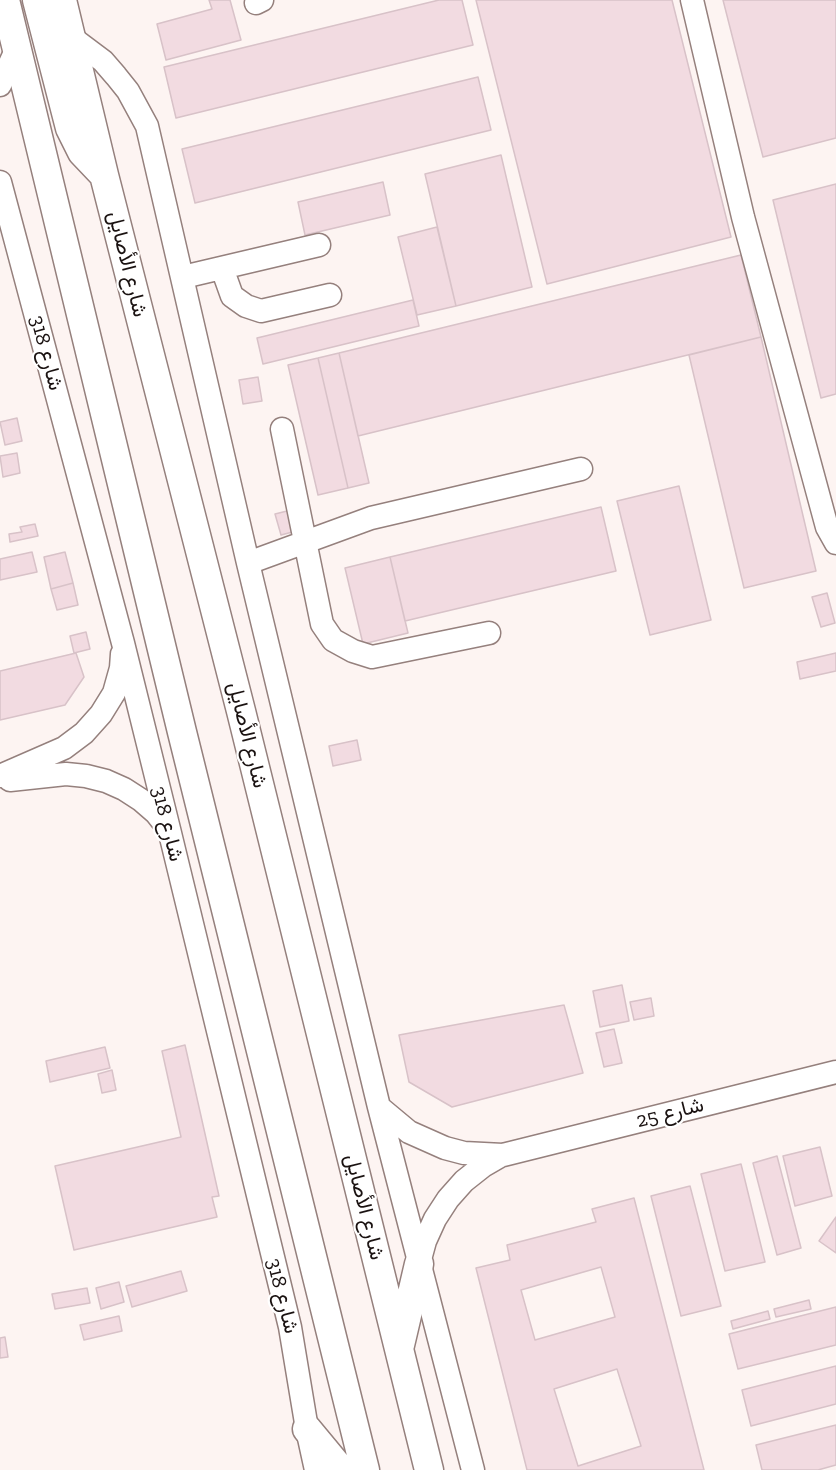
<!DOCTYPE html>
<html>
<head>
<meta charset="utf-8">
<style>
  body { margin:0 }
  canvas { display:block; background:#fdf4f2 }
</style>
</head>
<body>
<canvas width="836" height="1470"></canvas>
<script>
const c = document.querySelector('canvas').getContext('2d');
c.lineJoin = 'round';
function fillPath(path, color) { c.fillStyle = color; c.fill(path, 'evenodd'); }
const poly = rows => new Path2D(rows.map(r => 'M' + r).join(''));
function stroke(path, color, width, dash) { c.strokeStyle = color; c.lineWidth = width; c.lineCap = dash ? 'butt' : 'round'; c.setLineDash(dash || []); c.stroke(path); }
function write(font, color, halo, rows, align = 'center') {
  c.font = font + ' "Zilla Slab",Vazirmatn,serif'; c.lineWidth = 4.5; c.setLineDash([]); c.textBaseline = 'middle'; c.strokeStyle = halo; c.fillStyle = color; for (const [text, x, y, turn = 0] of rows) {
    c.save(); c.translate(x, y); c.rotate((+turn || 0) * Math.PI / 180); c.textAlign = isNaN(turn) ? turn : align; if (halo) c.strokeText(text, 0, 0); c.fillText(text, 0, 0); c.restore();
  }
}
const building = poly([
  [209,0,230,0,241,40,166,60,157,24,212,9,209,0],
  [439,0,462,0,473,45,176,118,164,67,439,0],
  [476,0,672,0,731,237,547,284,476,0],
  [723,0,836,0,836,138,763,157,723,0],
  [478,77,491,130,195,203,182,149,478,77],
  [501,155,532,287,456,306,425,174,501,155],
  [383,182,390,215,305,235,298,202,383,182],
  [836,184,836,394,821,398,773,200,836,184],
  [437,227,456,306,417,315,398,237,437,227],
  [741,255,761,337,358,436,339,353,741,255],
  [413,300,419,326,263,364,257,338,413,300],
  [761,337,816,571,744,588,689,355,761,337],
  [339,353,369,483,348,488,318,358,339,353],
  [318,358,348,488,318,495,288,365,318,358],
  [258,377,262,401,243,404,239,380,258,377],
  [17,418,22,441,5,445,0,422,17,418],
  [17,453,20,473,3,477,0,456,17,453],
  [679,486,711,620,650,635,617,501,679,486],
  [601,507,616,571,405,621,390,557,601,507],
  [295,509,300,530,281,535,275,514,295,509],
  [35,524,38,536,10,542,9,534,22,532,20,527,35,524],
  [32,552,37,572,0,580,0,559,32,552],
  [65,552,73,583,51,589,44,557,65,552],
  [390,557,408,633,363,644,345,568,390,557],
  [73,583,78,605,57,610,51,589,73,583],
  [827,593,835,623,821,627,812,597,827,593],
  [86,632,90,649,74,653,70,636,86,632],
  [76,653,84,677,65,705,0,720,0,671,76,653],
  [836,653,836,671,800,679,797,662,836,653],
  [357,740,361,760,333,766,329,746,357,740],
  [622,985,629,1021,600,1027,593,991,622,985],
  [651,998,654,1016,634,1020,630,1002,651,998],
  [564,1005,583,1073,452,1107,409,1082,399,1035,564,1005],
  [614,1029,622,1063,604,1067,596,1033,614,1029],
  [185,1045,219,1196,212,1197,217,1217,74,1250,55,1166,181,1137,162,1051,185,1045],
  [105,1047,110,1068,50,1082,46,1061,105,1047],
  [112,1070,116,1090,102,1093,98,1074,112,1070],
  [820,1147,832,1196,795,1206,783,1156,820,1147],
  [777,1156,801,1248,777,1255,753,1163,777,1156],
  [741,1164,765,1262,725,1271,701,1174,741,1164],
  [690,1186,721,1306,681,1316,651,1196,690,1186],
  [634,1198,704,1470,527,1470,476,1268,510,1260,507,1245,596,1222,592,1209,634,1198],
  [601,1267,615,1317,535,1340,521,1290,601,1267],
  [617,1369,641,1446,578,1466,554,1389,617,1369],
  [836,1217,836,1253,819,1241,836,1217],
  [181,1271,187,1291,132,1307,126,1286,181,1271],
  [119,1282,124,1302,101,1309,96,1288,119,1282],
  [87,1288,90,1303,55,1309,52,1294,87,1288],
  [809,1300,811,1309,776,1317,774,1309,809,1300],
  [836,1307,836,1345,738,1369,729,1334,836,1307],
  [768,1311,770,1319,733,1329,731,1321,768,1311],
  [119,1316,122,1331,84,1340,80,1325,119,1316],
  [5,1337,8,1357,0,1358,0,1338,5,1337],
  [836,1366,836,1404,751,1426,742,1390,836,1366],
  [836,1425,836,1465,818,1470,762,1470,756,1445,836,1425]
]);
const minor = poly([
  [692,0,743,217,827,527,836,543],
  [256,3,262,0],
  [71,37,103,61,116,76,128,91,147,126,248,563,379,1107,473,1470],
  [0,85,17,48],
  [0,182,123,643,169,829,290,1327,307,1429,316,1470],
  [222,268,232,296,246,306,261,311,330,295],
  [183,277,319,245],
  [282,429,322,624,333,640,353,651,372,657,489,633],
  [248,563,371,518,581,469],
  [0,776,64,748,84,733,101,714,114,693,121,668,122,654],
  [10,780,66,774,86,776,106,781,124,789,141,800,156,813,167,827],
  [379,1107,409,1132,445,1148,464,1153,503,1155,836,1072],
  [419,1263,425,1241,435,1219,448,1199,464,1181,483,1166,502,1155]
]);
const major = poly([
  [5,0,182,732,365,1470],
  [37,0,70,128,82,152,101,172],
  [62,0,104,175,241,711,429,1470],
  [400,1345,419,1264],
  [307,1429,341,1470]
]);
const streetNames = [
  ["شارع الأصايل",127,264,76],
  ["شارع 318",46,353,75],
  ["شارع الأصايل",247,735,76],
  ["شارع 318",167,824,76],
  ["شارع 25",670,1113,-14],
  ["شارع الأصايل",364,1207,76],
  ["شارع 318",282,1296,76]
];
fillPath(building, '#f2dbe1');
stroke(building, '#d8c2c8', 1.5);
stroke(minor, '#95807d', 25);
stroke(major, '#95807d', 31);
stroke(minor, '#fff', 22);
stroke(major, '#fff', 28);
write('21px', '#1a1211', '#fff', streetNames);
</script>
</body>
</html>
